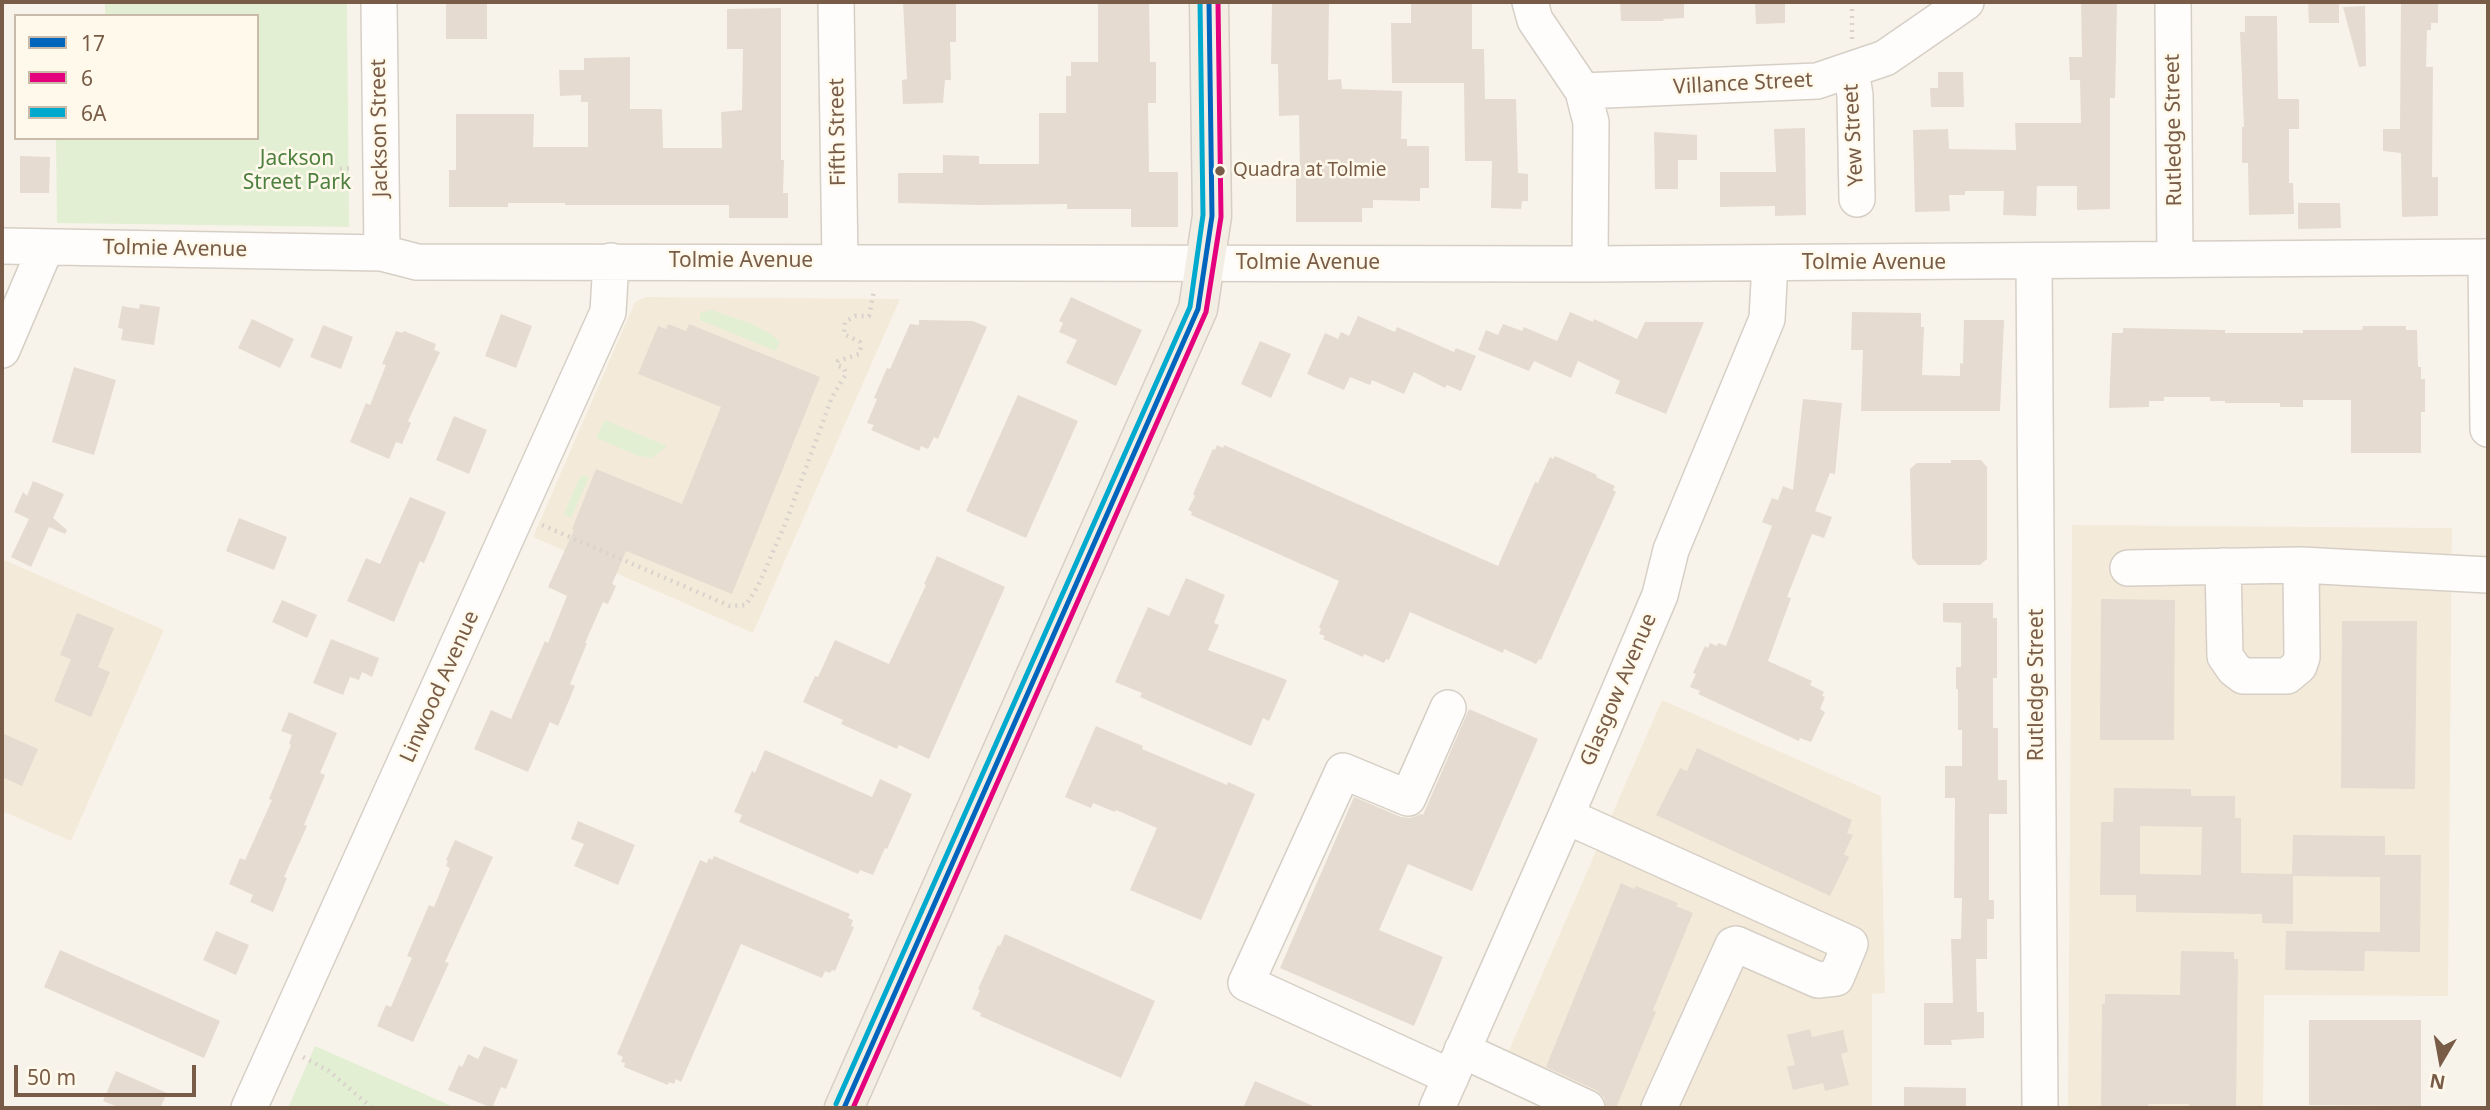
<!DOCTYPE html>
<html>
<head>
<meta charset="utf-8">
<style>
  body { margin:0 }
  #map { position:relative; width:2490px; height:1110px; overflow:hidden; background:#f8f3ea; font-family:"Noto Sans",sans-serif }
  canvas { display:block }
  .frame { position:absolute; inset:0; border:4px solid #785c47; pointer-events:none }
  .legend { position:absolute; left:14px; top:14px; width:245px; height:126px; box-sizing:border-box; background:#fff9eb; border:2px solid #c9baa9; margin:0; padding:9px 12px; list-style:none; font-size:21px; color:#785c47 }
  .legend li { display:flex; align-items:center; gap:14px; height:35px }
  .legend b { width:35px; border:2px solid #c9baa9 }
  .north { position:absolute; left:2406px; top:1026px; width:70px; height:70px; -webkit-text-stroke:5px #fff9eb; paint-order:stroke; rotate:190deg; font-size:19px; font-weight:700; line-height:28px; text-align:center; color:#785c47 }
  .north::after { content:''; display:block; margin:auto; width:24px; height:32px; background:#785c47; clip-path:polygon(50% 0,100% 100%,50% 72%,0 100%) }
  .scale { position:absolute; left:14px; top:1065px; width:182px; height:32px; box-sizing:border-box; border:4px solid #785c47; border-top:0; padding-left:9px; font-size:21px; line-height:24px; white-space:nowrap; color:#785c47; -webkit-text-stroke:5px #fff9eb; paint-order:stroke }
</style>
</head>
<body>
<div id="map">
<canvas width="2490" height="1110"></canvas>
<div class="frame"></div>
<ul class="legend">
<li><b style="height:9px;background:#0065bd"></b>17</li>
<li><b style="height:9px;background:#e5007d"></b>6</li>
<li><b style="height:9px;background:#00a9ce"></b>6A</li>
</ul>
<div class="north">N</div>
<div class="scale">50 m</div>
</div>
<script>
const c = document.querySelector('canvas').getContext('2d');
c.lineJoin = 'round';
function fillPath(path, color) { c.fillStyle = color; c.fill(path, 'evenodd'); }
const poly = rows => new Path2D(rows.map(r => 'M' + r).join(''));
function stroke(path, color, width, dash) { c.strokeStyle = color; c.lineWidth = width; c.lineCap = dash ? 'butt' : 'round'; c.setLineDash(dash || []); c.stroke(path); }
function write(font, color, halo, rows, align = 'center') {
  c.font = font + ' "Noto Sans",sans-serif'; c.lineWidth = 5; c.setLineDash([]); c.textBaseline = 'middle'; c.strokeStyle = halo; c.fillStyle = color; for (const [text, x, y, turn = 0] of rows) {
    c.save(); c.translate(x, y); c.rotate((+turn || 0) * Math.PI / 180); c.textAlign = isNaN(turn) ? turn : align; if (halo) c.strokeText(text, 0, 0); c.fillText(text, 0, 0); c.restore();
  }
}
const residential = poly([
  [646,297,900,299,753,633,533,537,635,302],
  [2072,525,2452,528,2448,996,2264,995,2263,1108,2068,1108],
  [2,559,164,630,71,841,2,811],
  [1662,700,1881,796,1885,993,1872,994,1872,1108,1561,1108,1496,1080]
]);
const green = poly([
  [105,2,347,2,349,227,57,223,56,138,257,138,257,16,105,16],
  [712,310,752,324,769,333,780,342,776,351,700,320,700,313],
  [605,420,667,446,652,458,639,456,596,438],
  [583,475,589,477,571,518,564,514,579,479],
  [315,1046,456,1108,288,1108]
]);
const building = poly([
  [446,2,487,2,487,39,446,39],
  [903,2,956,2,956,42,950,42,951,80,945,80,943,103,903,104,902,80,907,79],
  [1098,2,1149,2,1150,62,1156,62,1156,103,1148,103,1149,172,1178,172,1178,227,1131,227,1131,209,1067,209,1067,204,978,205,898,203,898,173,943,173,943,155,979,156,979,164,1039,164,1039,113,1066,113,1066,76,1071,76,1071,62,1098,62],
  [1272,2,1329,2,1328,80,1341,79,1342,89,1402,91,1401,139,1407,139,1407,146,1429,146,1429,188,1420,188,1420,201,1373,200,1373,208,1362,208,1362,222,1296,222,1296,177,1300,177,1299,115,1279,116,1278,64,1271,64],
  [1411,2,1472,2,1472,49,1484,49,1485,99,1516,99,1518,173,1528,174,1528,201,1522,201,1521,209,1491,208,1492,161,1465,161,1464,83,1392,83,1391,23,1411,23],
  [1620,2,1684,2,1684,18,1663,19,1664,21,1621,21],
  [1755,2,1785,2,1785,23,1756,24],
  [2081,2,2117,2,2115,98,2110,98,2110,209,2077,210,2077,186,2037,186,2036,216,2003,215,2004,191,1965,191,1965,195,1949,195,1950,211,1915,212,1913,130,1948,129,1949,149,2016,150,2015,123,2081,123,2080,80,2070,80,2069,57,2082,57],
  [2308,2,2339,2,2339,23,2309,23],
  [2401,2,2438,2,2438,23,2431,23,2431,30,2427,30,2426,67,2433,67,2432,177,2438,177,2438,216,2402,217,2401,153,2383,151,2383,129,2400,129],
  [2365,6,2366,66,2359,67,2343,7],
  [781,8,781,160,784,160,783,193,788,193,788,218,729,218,729,205,565,205,565,203,508,203,508,207,449,207,449,170,456,170,456,114,534,114,533,147,588,147,588,102,581,102,581,95,560,96,559,70,584,70,584,58,630,57,630,109,662,109,663,148,722,148,721,112,742,110,743,49,727,49,727,9],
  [2245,16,2277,16,2278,99,2299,99,2299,129,2289,129,2289,183,2293,183,2294,214,2249,215,2248,163,2242,163,2242,127,2244,127,2240,32,2245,32],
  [1938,72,1963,72,1964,107,1931,107,1930,88,1938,88],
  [1805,128,1806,215,1775,216,1775,206,1720,207,1720,172,1776,172,1774,129],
  [1654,132,1697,135,1697,160,1678,160,1678,189,1655,189],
  [20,156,50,157,49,193,20,193],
  [2298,203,2340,203,2341,228,2298,229],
  [1071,297,1142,330,1116,386,1066,363,1077,340,1059,332,1063,323,1059,321],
  [140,304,160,307,154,345,121,340,123,329,118,328,122,306,139,309],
  [1570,312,1593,322,1594,319,1637,339,1645,322,1704,322,1666,414,1615,393,1620,381,1578,361,1571,378,1534,361,1529,371,1478,350,1486,330,1498,335,1503,324,1522,331,1524,327,1557,341],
  [1852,312,1921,313,1921,327,1924,327,1922,375,1960,376,1960,363,1963,364,1964,320,2004,320,2000,411,1861,411,1863,350,1851,350],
  [501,314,532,326,516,368,485,356],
  [1358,316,1395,332,1397,327,1454,352,1456,348,1476,356,1461,391,1447,385,1445,388,1414,372,1404,394,1372,380,1370,385,1350,377,1344,390,1307,374,1325,333,1338,339,1341,332,1349,336],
  [252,319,294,339,280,368,238,348],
  [919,320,973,321,987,327,938,439,934,437,928,449,921,446,919,451,871,430,874,425,867,423,877,399,874,398,887,368,890,369,910,324,919,325],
  [668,324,686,331,689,324,820,377,732,594,626,551,612,584,616,586,608,604,603,602,585,643,587,643,570,684,575,686,558,726,550,722,528,772,474,749,491,710,511,719,545,641,548,643,567,596,548,587,574,530,572,529,596,469,682,504,721,407,638,374,658,326,666,329],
  [323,325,353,337,341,369,310,357],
  [2363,326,2406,326,2406,330,2417,330,2418,367,2421,367,2421,379,2425,379,2425,412,2421,412,2421,453,2351,453,2351,400,2303,400,2303,407,2280,407,2280,403,2225,403,2225,401,2210,401,2210,397,2164,397,2164,401,2149,401,2149,407,2109,408,2112,333,2123,333,2123,328,2225,330,2225,333,2303,333,2303,330,2362,330],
  [396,331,402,333,404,331,436,344,434,350,440,352,408,421,411,423,402,444,396,442,389,459,350,442,366,403,370,405,386,365,382,364],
  [1260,341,1291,354,1271,398,1241,384],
  [74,367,116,380,94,455,52,442],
  [1018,395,1078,421,1026,538,966,511],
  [1803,399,1842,403,1835,474,1830,473,1815,511,1832,517,1824,538,1812,534,1787,597,1791,598,1768,661,1812,681,1810,685,1824,692,1822,696,1825,697,1820,709,1825,712,1811,742,1800,738,1799,741,1698,694,1700,691,1690,687,1696,674,1693,673,1705,646,1708,648,1710,643,1717,646,1718,643,1726,646,1772,526,1762,522,1772,498,1778,500,1783,486,1793,490],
  [454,416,487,430,469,474,436,460],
  [1217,445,1223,448,1224,445,1498,566,1535,482,1538,483,1550,457,1553,459,1555,456,1597,475,1596,477,1615,486,1613,490,1616,492,1541,660,1539,659,1536,664,1504,649,1503,653,1410,612,1389,660,1386,659,1384,663,1364,654,1363,657,1350,651,1323,639,1325,636,1319,634,1321,629,1319,627,1339,581,1191,515,1192,512,1188,510,1195,496,1193,494,1213,449,1215,450],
  [1951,460,1981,460,1987,467,1987,559,1980,565,1918,565,1912,558,1910,469,1917,463,1951,463],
  [33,481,64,494,53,518,67,530,65,534,49,527,31,567,11,557,29,519,14,512,23,492,27,496],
  [410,497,446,512,424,563,420,561,394,622,347,601,366,558,380,564],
  [239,518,287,537,274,570,226,551],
  [937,556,1005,587,929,759,899,745,897,749,841,724,843,720,803,702,815,676,818,677,835,640,889,664,926,585,924,584],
  [1186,578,1225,595,1214,623,1219,625,1208,650,1287,680,1269,721,1263,718,1251,746,1140,697,1142,693,1115,682,1148,607,1169,616],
  [2101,599,2175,600,2174,740,2100,740],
  [282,600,317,615,307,638,272,622],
  [1943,603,1993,603,1993,618,1997,618,1997,678,1993,678,1993,728,1998,728,1998,780,2007,780,2007,814,1989,814,1989,900,1994,900,1994,919,1987,919,1987,959,1976,959,1977,1012,1984,1012,1984,1038,1951,1040,1952,1045,1924,1045,1924,1003,1953,1003,1951,939,1961,939,1962,898,1954,898,1955,798,1945,798,1945,766,1962,766,1962,730,1958,730,1958,689,1956,689,1956,667,1961,667,1961,623,1943,622],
  [77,613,114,628,98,667,110,672,91,717,54,701,71,659,60,655],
  [2342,621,2417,621,2415,789,2341,788],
  [331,639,379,658,372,677,362,672,359,680,350,677,343,695,313,683],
  [1469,709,1538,739,1472,891,1408,864,1379,930,1443,957,1414,1026,1280,968,1354,797,1401,817,1410,818,1421,814,1423,815],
  [289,712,337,733,320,773,325,775,304,825,307,826,284,877,287,878,273,912,250,902,253,895,229,884,240,858,245,860,272,800,269,799,291,745,289,744,292,735,281,731],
  [1096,726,1143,746,1142,749,1227,785,1228,782,1255,794,1201,920,1130,890,1157,828,1116,810,1115,812,1093,803,1091,808,1065,797],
  [2,733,38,749,22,786,2,777],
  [1697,748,1852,820,1847,833,1853,835,1844,854,1849,857,1830,896,1656,815,1680,768,1687,771],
  [765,750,872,797,880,779,912,794,887,849,885,848,873,875,860,870,858,874,739,822,742,815,734,812,752,771,755,773],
  [2114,788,2191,789,2191,796,2235,796,2235,818,2241,818,2241,873,2292,874,2293,835,2385,836,2385,855,2421,855,2420,952,2365,951,2364,971,2285,970,2286,931,2380,932,2380,877,2293,876,2293,924,2262,923,2262,914,2136,912,2136,895,2100,895,2101,822,2113,822],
  [2140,826,2202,827,2201,875,2140,874],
  [578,821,635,845,618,885,574,866,584,844,571,839],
  [455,840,493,857,445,962,449,963,413,1042,377,1026,386,1005,391,1007,412,958,407,956,429,905,434,907,450,868,446,866,448,861,446,860],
  [714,856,850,914,848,918,853,920,851,926,854,927,835,971,832,970,830,973,825,971,822,978,741,944,681,1082,676,1079,674,1084,669,1082,668,1085,624,1067,625,1063,621,1062,623,1057,617,1054,700,860,707,863,709,858,712,860],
  [1621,883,1634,889,1636,886,1678,903,1676,906,1693,913,1653,1010,1656,1012,1616,1108,1607,1108,1604,1097,1596,1090,1546,1067],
  [216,931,249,945,236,975,203,960],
  [1005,934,1155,1001,1121,1078,980,1016,981,1013,972,1009,980,990,978,989,998,945,1000,946],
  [60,950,220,1021,204,1058,44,987],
  [2181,951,2234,952,2234,959,2238,959,2236,1108,2189,1108,2189,1104,2148,1104,2148,1108,2101,1108,2102,1004,2105,1004,2105,994,2180,995],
  [2309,1020,2421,1020,2421,1106,2309,1105],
  [1810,1029,1812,1037,1843,1030,1848,1052,1841,1054,1849,1085,1825,1091,1823,1083,1793,1090,1787,1067,1795,1065,1787,1035],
  [484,1046,518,1060,506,1089,501,1087,492,1108,448,1090,459,1065,462,1067,468,1054,478,1059],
  [116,1071,167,1093,160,1108,120,1108,103,1101],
  [1255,1081,1318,1108,1243,1108],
  [1904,1087,1966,1088,1966,1108,1904,1108]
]);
const path = poly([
  [1852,2,1852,39],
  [340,169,353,168],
  [542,525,730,606,746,605,758,586,786,522,832,397,846,374,844,368,837,365,838,361,859,354,861,347,860,342,844,334,845,322,855,316,869,316,874,291],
  [303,1057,329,1071,372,1108]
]);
const minor = poly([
  [379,2,382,253],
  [836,2,840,261],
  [1530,2,1535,20,1583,91,1588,111,1591,122,1590,264],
  [2173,2,2175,259],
  [1851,71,1855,95,1857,199],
  [1583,91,1817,81,1885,58,1966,2],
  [2,246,382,253,417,262,1590,264,2488,257],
  [2486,257,2488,429],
  [2034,261,2040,1108],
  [2,350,46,247],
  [2223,566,2225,656,2234,669,2243,676,2287,676,2299,666,2302,657,2301,565],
  [2128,568,2301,565,2488,575],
  [1448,708,1408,798,1343,771,1246,983,1451,1077],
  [1566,816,1850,944,1836,978,1818,980,1736,944,1733,945,1659,1108],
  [1462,1050,1587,1108],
  [249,1108,608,312,611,261],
  [1437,1108,1566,816,1660,595,1671,550,1767,319,1770,263]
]);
const major = poly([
  [844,1108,1198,309,1212,216,1209,2]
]);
const bus1 = poly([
  [844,1108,1198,309,1212,216,1209,2]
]);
const bus2 = poly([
  [853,1108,1206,312,1221,217,1218,2]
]);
const bus3 = poly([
  [836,1104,1190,307,1203,215,1200,2]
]);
const markers = [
  [1220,171,6,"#785c47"]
];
const busNames = [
  ["Quadra at Tolmie",1233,171]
];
const streetNames = [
  ["Villance Street",1743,84,-3],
  ["Jackson Street",380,128,-91],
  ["Rutledge Street",2174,130,-91],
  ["Fifth Street",838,132,-91],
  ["Yew Street",1854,135,-93],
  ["Tolmie Avenue",175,249,1],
  ["Tolmie Avenue",741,261],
  ["Tolmie Avenue",1308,263],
  ["Tolmie Avenue",1874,263],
  ["Rutledge Street",2037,685,-90],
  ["Linwood Avenue",440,687,-66],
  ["Glasgow Avenue",1619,690,-67]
];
const parkNames = [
  ["Jackson",297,159],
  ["Street Park",297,183]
];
fillPath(residential, '#f4eada');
fillPath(green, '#e2efd3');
fillPath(building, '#e5dbd1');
stroke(minor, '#d6cfc6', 38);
stroke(major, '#d7cec5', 41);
stroke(path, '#dad3cc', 4.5, [2, 5]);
stroke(minor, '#fefdfc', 35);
stroke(major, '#f3eee4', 38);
stroke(bus1, '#0065bd', 5);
stroke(bus2, '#e5007d', 5);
stroke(bus3, '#00a9ce', 5);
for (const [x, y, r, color] of markers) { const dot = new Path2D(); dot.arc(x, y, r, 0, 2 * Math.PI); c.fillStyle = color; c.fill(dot); stroke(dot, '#fff9eb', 2.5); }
write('19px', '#785c47', '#fff9eb', busNames, 'left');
write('21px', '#785c47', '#fff9eb', streetNames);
write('21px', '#4d7f3e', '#fff9eb', parkNames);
</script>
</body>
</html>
